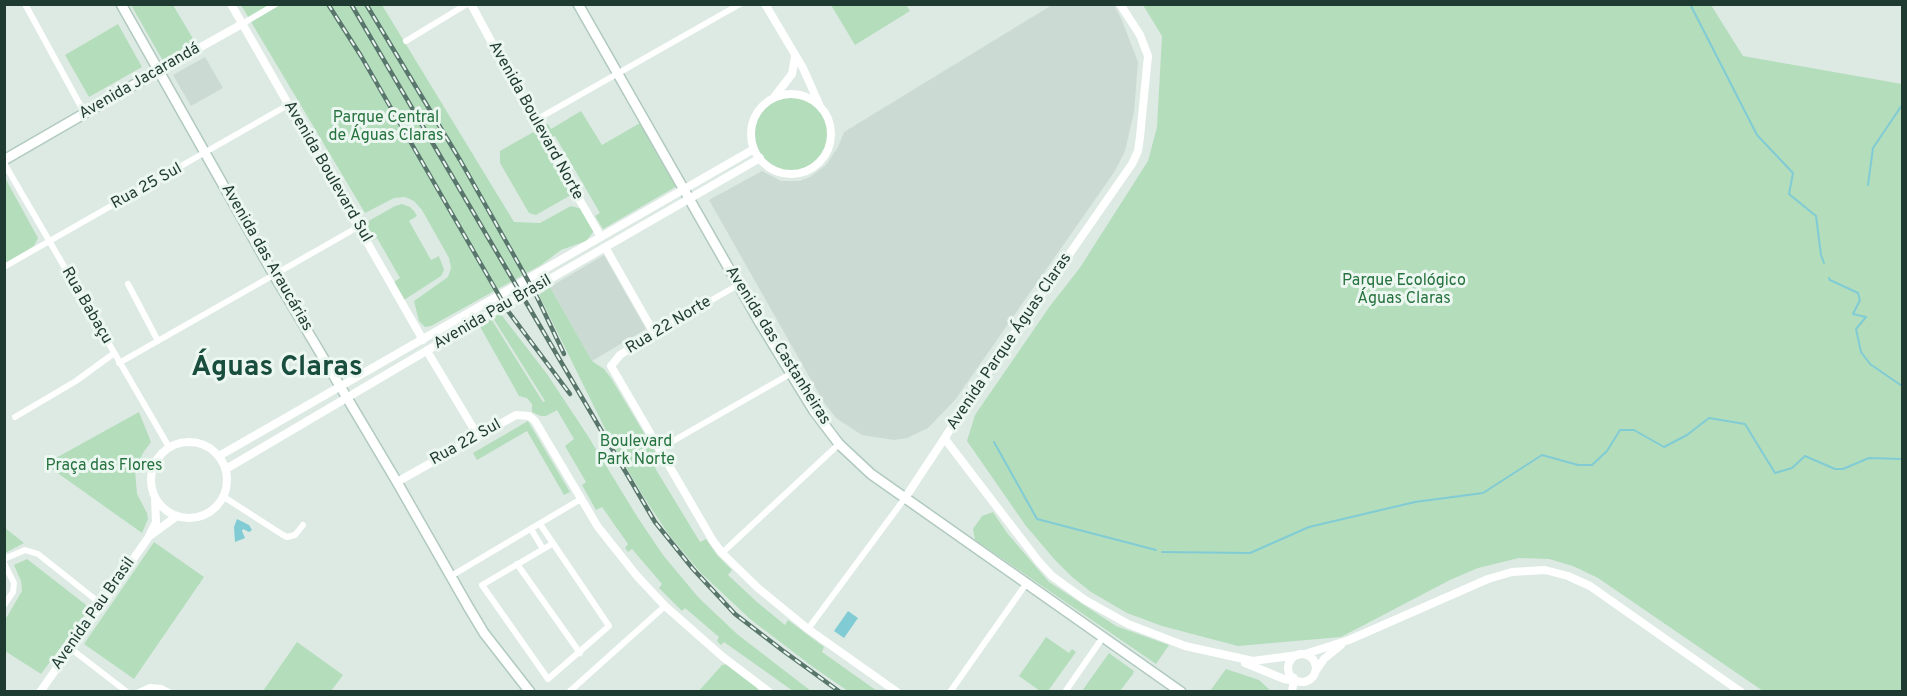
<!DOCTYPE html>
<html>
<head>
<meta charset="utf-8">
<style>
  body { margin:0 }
  #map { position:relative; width:1907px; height:696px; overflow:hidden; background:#ddeae3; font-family:Overpass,sans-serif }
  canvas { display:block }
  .frame { position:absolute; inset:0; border:6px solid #1e3a31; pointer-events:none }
</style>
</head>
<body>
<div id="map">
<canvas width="1907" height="696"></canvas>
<div class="frame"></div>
</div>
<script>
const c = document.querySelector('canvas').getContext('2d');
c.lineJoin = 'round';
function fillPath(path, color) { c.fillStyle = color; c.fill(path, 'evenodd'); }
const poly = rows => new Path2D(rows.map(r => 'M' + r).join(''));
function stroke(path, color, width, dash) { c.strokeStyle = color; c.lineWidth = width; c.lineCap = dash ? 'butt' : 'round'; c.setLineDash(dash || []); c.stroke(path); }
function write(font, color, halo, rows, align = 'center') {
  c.font = font + ' Overpass,sans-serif'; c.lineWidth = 6; c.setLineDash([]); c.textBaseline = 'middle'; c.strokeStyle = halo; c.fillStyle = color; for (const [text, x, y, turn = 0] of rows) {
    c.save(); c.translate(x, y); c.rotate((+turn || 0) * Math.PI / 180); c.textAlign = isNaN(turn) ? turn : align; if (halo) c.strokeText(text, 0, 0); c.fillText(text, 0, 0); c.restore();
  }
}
const built = poly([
  [1052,5,1114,5,1121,18,1138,62,1134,112,1125,151,1115,171,955,400,928,428,907,438,894,440,862,435,836,418,823,401,709,200,762,171,781,181,800,181,810,177,826,165,838,147,844,132],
  [205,57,223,88,191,106,173,75],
  [604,255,646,329,592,361,550,287]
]);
const green = poly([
  [131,5,173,5,195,42,163,61],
  [241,5,382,5,514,222,540,223,571,206,582,209,594,231,586,241,561,250,541,265,431,326,425,327,419,321,414,301,448,277,451,268,449,258,422,210,414,201,405,197,394,198,365,213],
  [831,5,906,5,910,11,855,45],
  [1143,5,1711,5,1743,56,1902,84,1902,691,1763,691,1598,578,1573,566,1549,559,1519,558,1478,568,1450,580,1341,637,1238,646,1162,626,1127,613,1091,592,1072,577,1055,560,1026,526,967,441,975,415,1050,306,1079,269,1148,161,1157,127,1162,36],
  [118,24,142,67,89,97,65,55],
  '753 135a38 38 0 1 1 76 0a38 38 0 1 1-76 0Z',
  [581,111,602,145,640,123,677,186,603,229,595,216,600,213,555,136,550,138,543,126,548,124,551,129],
  [535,131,571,195,536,215,529,213,500,163,500,151],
  [4,176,38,238,34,246,4,264],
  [402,204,410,207,414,211,417,216,409,221,431,260,439,256,444,270,441,276,401,302,391,284,400,278,377,238,367,243,358,227,395,206],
  [550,287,592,361,604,369,611,378,662,463,655,468,700,542,706,539,717,555,732,570,728,575,757,602,785,625,788,620,824,647,822,652,877,691,848,691,813,667,750,619,701,573,669,535,643,496,612,443,539,295],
  [500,313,547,374,586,433,638,518,663,555,698,597,737,634,811,691,793,691,724,642,721,645,717,641,719,637,685,608,682,611,659,588,662,584,632,549,628,552,625,548,628,544,602,507,596,510,582,485,586,482,565,446,574,439,557,410,546,416,541,416,532,412,532,404,527,398,519,396,478,323,490,317,543,402,545,401,493,318],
  [139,412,151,442,143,453,135,470,137,494,147,513,148,519,142,533,45,464],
  [528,421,570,492,564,495,527,431,477,460,473,453],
  [993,512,1007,533,1049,582,1116,626,1169,645,1156,664,975,540,973,529,982,516],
  [5,528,24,543,5,553,4,553],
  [154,542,204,577,134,679,84,644],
  [27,559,90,608,41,674,5,651,5,620,22,591,21,581,14,565],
  [1046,637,1069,653,1072,649,1076,652,1048,691,1040,691,1019,676],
  [297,642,343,675,331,691,263,691],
  [1109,653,1134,671,1133,674,1120,691,1082,691],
  [728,664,757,685,758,692,698,692,722,665],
  [1226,669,1259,680,1271,691,1210,691]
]);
const water = poly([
  [237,519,249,525,252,530,249,532,243,529,242,531,245,538,235,542,234,527],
  [848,611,858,618,844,638,834,631]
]);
const stream = poly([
  [1690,4,1757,135,1793,173,1789,194,1816,216,1821,255,1824,263],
  [1868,185,1873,148,1902,105],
  [1829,278,1830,280,1858,293,1860,300,1853,314,1866,317,1856,329,1861,352,1870,364,1902,386],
  [994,442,1037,519,1156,550],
  [1162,552,1250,553,1309,527,1415,502,1483,493,1542,455,1578,465,1592,465,1607,451,1620,430,1634,430,1664,447,1687,435,1709,418,1745,424,1775,473,1792,468,1805,456,1835,469,1843,469,1869,458,1902,459]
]);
const minor = poly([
  [25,4,85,114],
  [242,24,276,4],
  [406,41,467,4],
  [534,121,740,4],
  [4,163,169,447],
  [4,267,288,105],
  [128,284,158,341],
  [654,333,738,285],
  [119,363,358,227],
  [15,417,76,381,113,354],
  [659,449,790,374],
  [224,497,283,535,287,537,295,535,303,525],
  [540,524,609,626,548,679,482,585,552,544],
  [531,529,543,549],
  [722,553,839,444],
  [4,559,25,550,38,554,101,604],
  [4,563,14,583,13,592,4,605],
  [517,564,580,653],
  [451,576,581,499],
  [808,629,905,498],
  [70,648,127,692],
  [139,692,150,687,161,688,169,692],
  [569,692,665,606],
  [950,692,1026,584],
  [1065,692,1103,637]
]);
const tertiary = poly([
  [231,4,423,340],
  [471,4,534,121,601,237],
  [765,4,803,68,819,104],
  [158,71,242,24],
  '751 134a40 40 0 1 1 80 0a40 40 0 1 1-80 0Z',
  [775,96,792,74,795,57],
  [605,247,654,333,620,355,611,366,713,541,722,553,758,588,808,629,897,692],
  [427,351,478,436],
  [945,439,1039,562,1052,576,1085,600,1128,624,1185,646,1253,661,1298,655],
  '151 480a38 38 0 1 1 76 0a38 38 0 1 1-76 0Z',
  [219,456,754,149],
  [226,469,477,321,760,158],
  [397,482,516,415,529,416,535,421,598,527,637,576,665,606,723,657,769,692],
  [905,498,1000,354,1132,164,1138,151,1140,137,1148,56,1140,35,1120,4],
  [151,535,177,516],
  [1305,654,1349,640,1488,579,1512,572,1545,570,1568,576,1590,586,1741,692],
  '1288 668a14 14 0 1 1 28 0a14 14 0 1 1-28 0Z',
  [1245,663,1284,679,1290,680,1294,678],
  [1315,672,1324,659,1341,645],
  [40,692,148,538,156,522,155,498],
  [1292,692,1294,679]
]);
const secondary = poly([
  [121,4,274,275,397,482,469,608,484,633,530,692],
  [578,4,760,323,814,411,839,444,871,474,1181,692],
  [4,160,158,71]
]);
const rail = poly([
  [328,4,361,56,508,311,570,394],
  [351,4,655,522,693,569,735,614,782,650,840,692],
  [366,4,460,160,521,268,538,299,564,354]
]);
const streetNames = [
  ["Avenida Jacarandá",140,82,-30],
  ["Avenida Boulevard Norte",535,121,61],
  ["Avenida Boulevard Sul",327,172,60],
  ["Rua 25 Sul",147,187,-29],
  ["Avenida das Araucárias",266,258,60],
  ["Rua Babaçu",86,306,60],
  ["Avenida Pau Brasil",493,313,-30],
  ["Rua 22 Norte",669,326,-31],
  ["Avenida Parque Águas Claras",1010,342,-56],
  ["Avenida das Castanheiras",777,346,58],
  ["Rua 22 Sul",466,443,-29],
  ["Avenida Pau Brasil",94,614,-55]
];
const parkNames = [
  ["Parque Central",386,119],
  ["de Águas Claras",386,137],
  ["Parque Ecológico",1404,282],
  ["Águas Claras",1404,300],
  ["Boulevard",636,443],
  ["Park Norte",636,461],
  ["Praça das Flores",104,467]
];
const townNames = [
  ["Águas Claras",277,369]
];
fillPath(built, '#cbdad2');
fillPath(green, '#b4ddbc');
fillPath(water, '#81ccd4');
stroke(stream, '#81ccd4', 2);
stroke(secondary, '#b0cabf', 12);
stroke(minor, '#fff', 6);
stroke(tertiary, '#fff', 8);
stroke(secondary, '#fff', 9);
stroke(rail, '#58766c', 4.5);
stroke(rail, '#edf7f1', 2, [7]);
write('16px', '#1e3a31', '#edf7f1', streetNames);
write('16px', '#26733f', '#edf7f1', parkNames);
write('bold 28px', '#194d3d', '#edf7f1', townNames);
</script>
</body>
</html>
